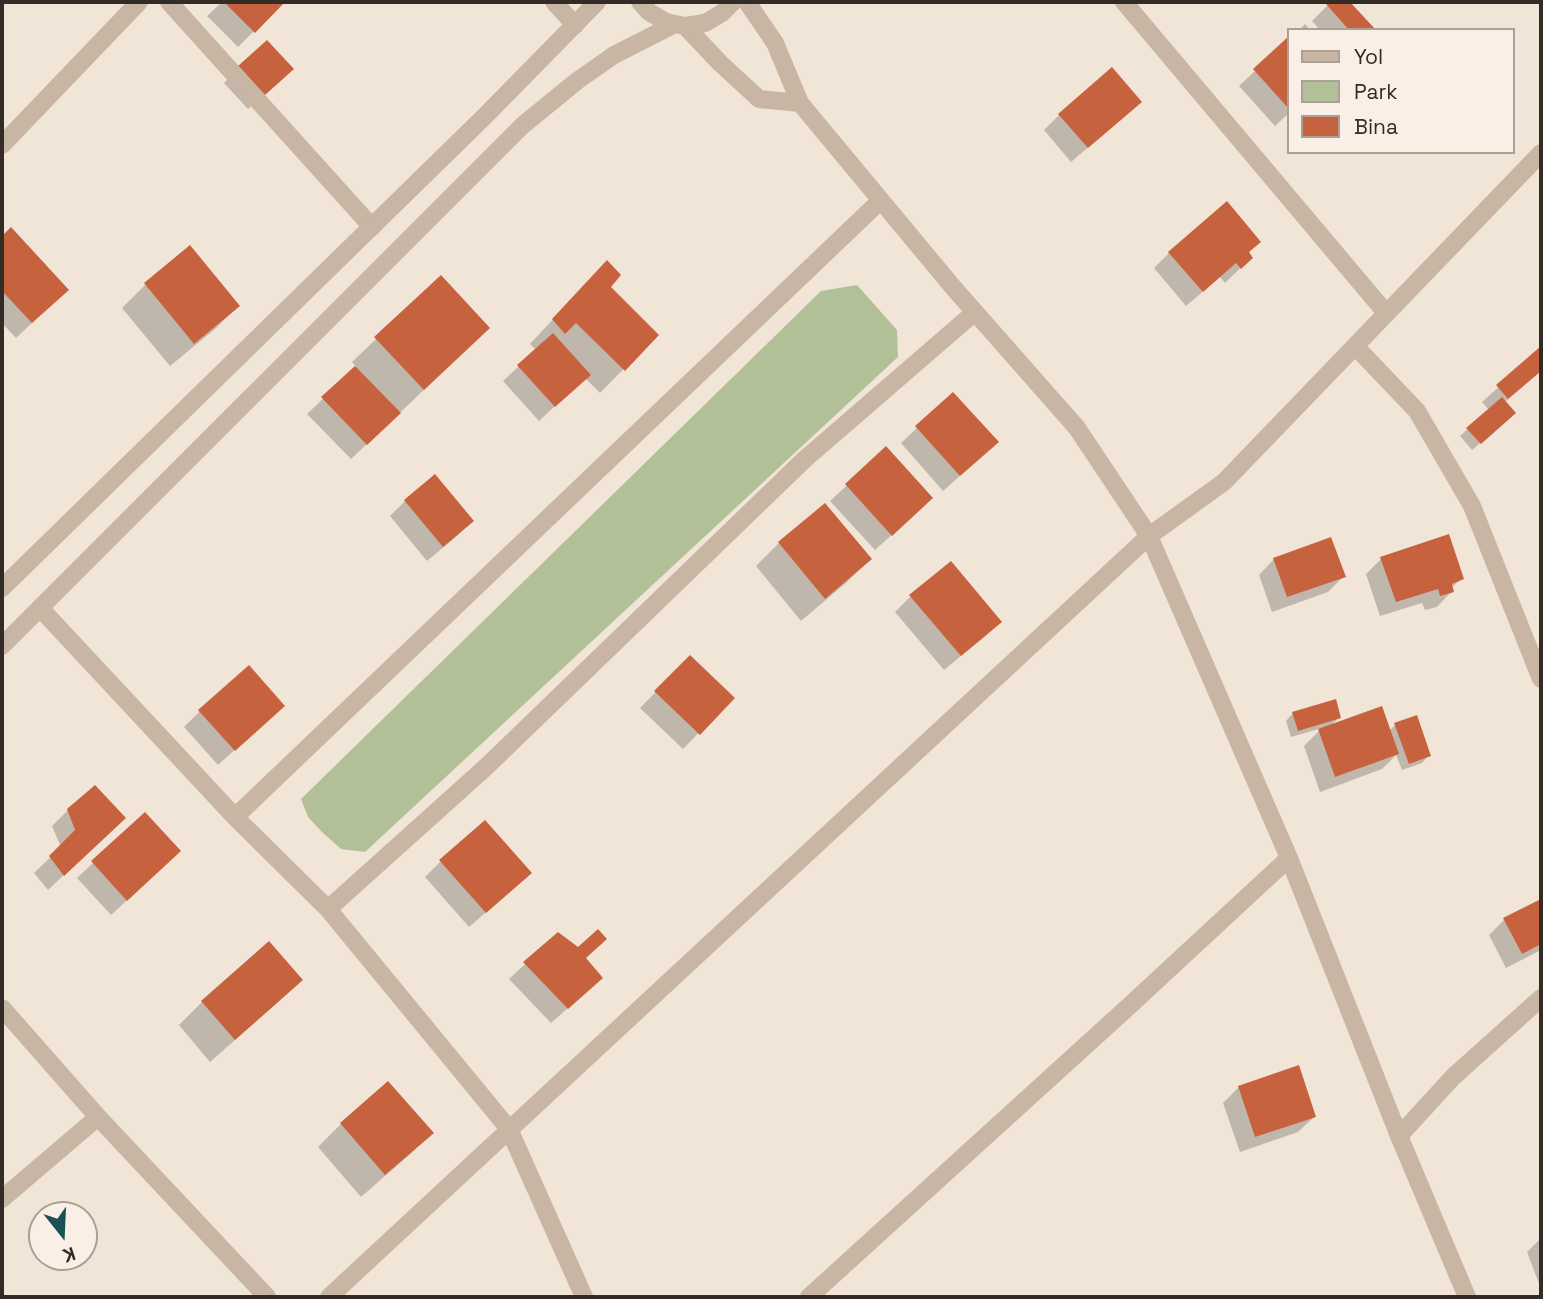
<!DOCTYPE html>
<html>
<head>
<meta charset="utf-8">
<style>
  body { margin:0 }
  #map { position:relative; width:1543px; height:1299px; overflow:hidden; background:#f1e5d8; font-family:"Space Grotesk",sans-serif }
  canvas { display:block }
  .frame { position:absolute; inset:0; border:4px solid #342a26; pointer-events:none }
  .legend { position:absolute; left:1287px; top:28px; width:228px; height:126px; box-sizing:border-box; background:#f9efe4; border:2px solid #aaa098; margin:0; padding:9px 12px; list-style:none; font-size:21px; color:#342a26 }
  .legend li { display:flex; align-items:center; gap:14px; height:35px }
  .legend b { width:35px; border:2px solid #aaa098 }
  .north { position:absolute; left:28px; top:1201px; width:70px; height:70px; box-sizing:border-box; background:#f9efe4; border:2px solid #aaa098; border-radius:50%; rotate:162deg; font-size:19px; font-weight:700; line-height:28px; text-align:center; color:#342a26 }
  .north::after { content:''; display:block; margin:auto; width:24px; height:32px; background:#1b5156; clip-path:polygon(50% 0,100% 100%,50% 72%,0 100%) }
</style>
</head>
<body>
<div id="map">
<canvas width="1543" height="1299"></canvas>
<div class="frame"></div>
<ul class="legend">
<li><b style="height:9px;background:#c9b5a4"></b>Yol</li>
<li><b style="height:19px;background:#b2c098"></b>Park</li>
<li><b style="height:19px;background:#c7623f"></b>Bina</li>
</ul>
<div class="north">K</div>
</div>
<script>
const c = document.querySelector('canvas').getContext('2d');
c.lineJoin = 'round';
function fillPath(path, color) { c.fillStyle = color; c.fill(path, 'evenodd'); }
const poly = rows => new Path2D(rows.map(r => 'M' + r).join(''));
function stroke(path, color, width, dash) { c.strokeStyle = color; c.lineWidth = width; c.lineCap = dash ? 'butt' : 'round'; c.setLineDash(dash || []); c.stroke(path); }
const green = poly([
  [857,285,897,330,898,357,365,852,341,849,322,832,308,817,301,799,821,291]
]);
const shadow = poly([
  [222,2,283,2,238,47,207,16],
  [1331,2,1348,2,1373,30,1320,30,1312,21],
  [1305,24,1310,30,1299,30],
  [1289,39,1289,113,1275,126,1239,86],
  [240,67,276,84,248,109,224,83],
  [1140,102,1124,117,1071,162,1044,130,1059,115],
  [11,230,51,305,16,338,2,323,2,238],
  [190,248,238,306,215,329,170,366,122,308,145,285],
  [1169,253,1248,253,1251,258,1225,283,1220,277,1186,306,1154,268],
  [441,277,465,351,351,459,307,414,356,367,352,362],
  [584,286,608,287,657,335,600,393,585,378,539,421,503,381,536,350,530,344],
  [1541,349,1541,371,1505,402,1507,420,1472,450,1460,436,1489,410,1482,402],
  [953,394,981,457,943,491,901,443],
  [886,449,916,513,875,550,830,501],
  [405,501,472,521,457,536,427,561,390,516],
  [779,543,870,559,847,582,801,621,756,566],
  [1274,559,1344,576,1328,592,1272,612,1259,575],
  [1381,559,1462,578,1451,588,1452,591,1437,607,1425,610,1422,603,1380,616,1366,574],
  [911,596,999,622,984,637,944,670,895,612],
  [690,657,733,698,683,749,640,708],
  [283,706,218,765,184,727,200,711],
  [1293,713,1339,718,1329,727,1389,731,1395,725,1429,755,1422,763,1402,770,1396,755,1382,769,1320,792,1304,746,1322,728,1291,737,1286,721],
  [68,810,108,833,48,890,34,873,61,847,52,826],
  [145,814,163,867,111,915,77,878],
  [440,862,514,888,469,927,425,877],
  [1541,901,1541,950,1506,968,1489,935,1504,920],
  [558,934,584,959,585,993,551,1023,509,979],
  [269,944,301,980,277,1003,210,1062,179,1025,202,1002],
  [1239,1087,1314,1117,1298,1132,1240,1152,1223,1103],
  [341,1124,432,1133,408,1156,361,1197,318,1147],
  [1541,1238,1541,1289,1527,1252]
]);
const building = poly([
  [224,2,285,2,255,33],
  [1329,2,1350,2,1376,30,1349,30,1326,4],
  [1289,36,1289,109,1253,69],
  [267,40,294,69,265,95,238,66],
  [1112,67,1142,102,1088,148,1058,114],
  [1227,201,1261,242,1249,252,1253,258,1241,269,1236,263,1203,292,1168,252],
  [11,227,69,290,32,323,2,291,2,236],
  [190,245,240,306,194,344,144,283],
  [607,260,621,275,611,287,659,335,625,371,576,323,565,334,552,319],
  [441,275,490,328,424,390,374,337],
  [553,333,591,375,555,407,517,365],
  [1541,346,1541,371,1508,399,1496,385],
  [355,366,401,413,367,445,321,397],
  [953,392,999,442,960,476,915,426],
  [1502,397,1516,413,1481,444,1466,428],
  [886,446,933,498,892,536,845,484],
  [435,474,474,521,443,547,404,500],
  [825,503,872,559,825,599,778,542],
  [1449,534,1464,579,1452,584,1454,592,1440,596,1438,589,1396,602,1380,557],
  [1331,537,1346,577,1287,597,1273,558],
  [951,561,1002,622,961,656,909,595],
  [690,655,735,698,700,735,654,691],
  [249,665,285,706,235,751,198,710],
  [1336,699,1341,718,1298,731,1292,712],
  [1382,706,1399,754,1335,777,1318,729],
  [1417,715,1431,756,1409,764,1394,723],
  [95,785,126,818,64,876,49,856,75,830,67,809],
  [145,812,181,851,127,901,91,861],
  [485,820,532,873,486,913,439,860],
  [1541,899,1541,944,1522,954,1503,918],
  [598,929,607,939,586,958,603,978,568,1009,523,962,558,932,578,947],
  [269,941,303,980,235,1040,201,1001],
  [1299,1065,1316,1117,1255,1137,1238,1086],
  [388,1081,434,1133,385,1175,340,1123]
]);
const minor = poly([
  [169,2,372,227],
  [554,2,575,25],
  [747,2,775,43,800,103,952,286,1077,428,1149,536,1289,858,1399,1136],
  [1124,2,1386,313],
  [685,26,720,63,759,99,800,103],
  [2,145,139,2],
  [1355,346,1417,411,1472,506,1541,679],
  [40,608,235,817,328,909,486,767,805,459,975,312],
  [235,817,880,201],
  [328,909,509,1129,584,1297],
  [2,1008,98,1117,267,1297],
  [2,1199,98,1117],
  [329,1297,1149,536,1224,482,1541,153],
  [809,1297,1127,1008,1289,858],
  [1467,1297,1399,1136,1453,1077,1541,998]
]);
const tertiary = poly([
  [640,2,649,12,666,22,685,26,705,23,722,13,733,2],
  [2,588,485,116,597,2],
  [2,646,523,125,577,81,614,55,675,24]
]);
fillPath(green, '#b2c098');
fillPath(shadow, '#0003');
fillPath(building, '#c7623f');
stroke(minor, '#c9b5a4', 18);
stroke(tertiary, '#c9b5a4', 18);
</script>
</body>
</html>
